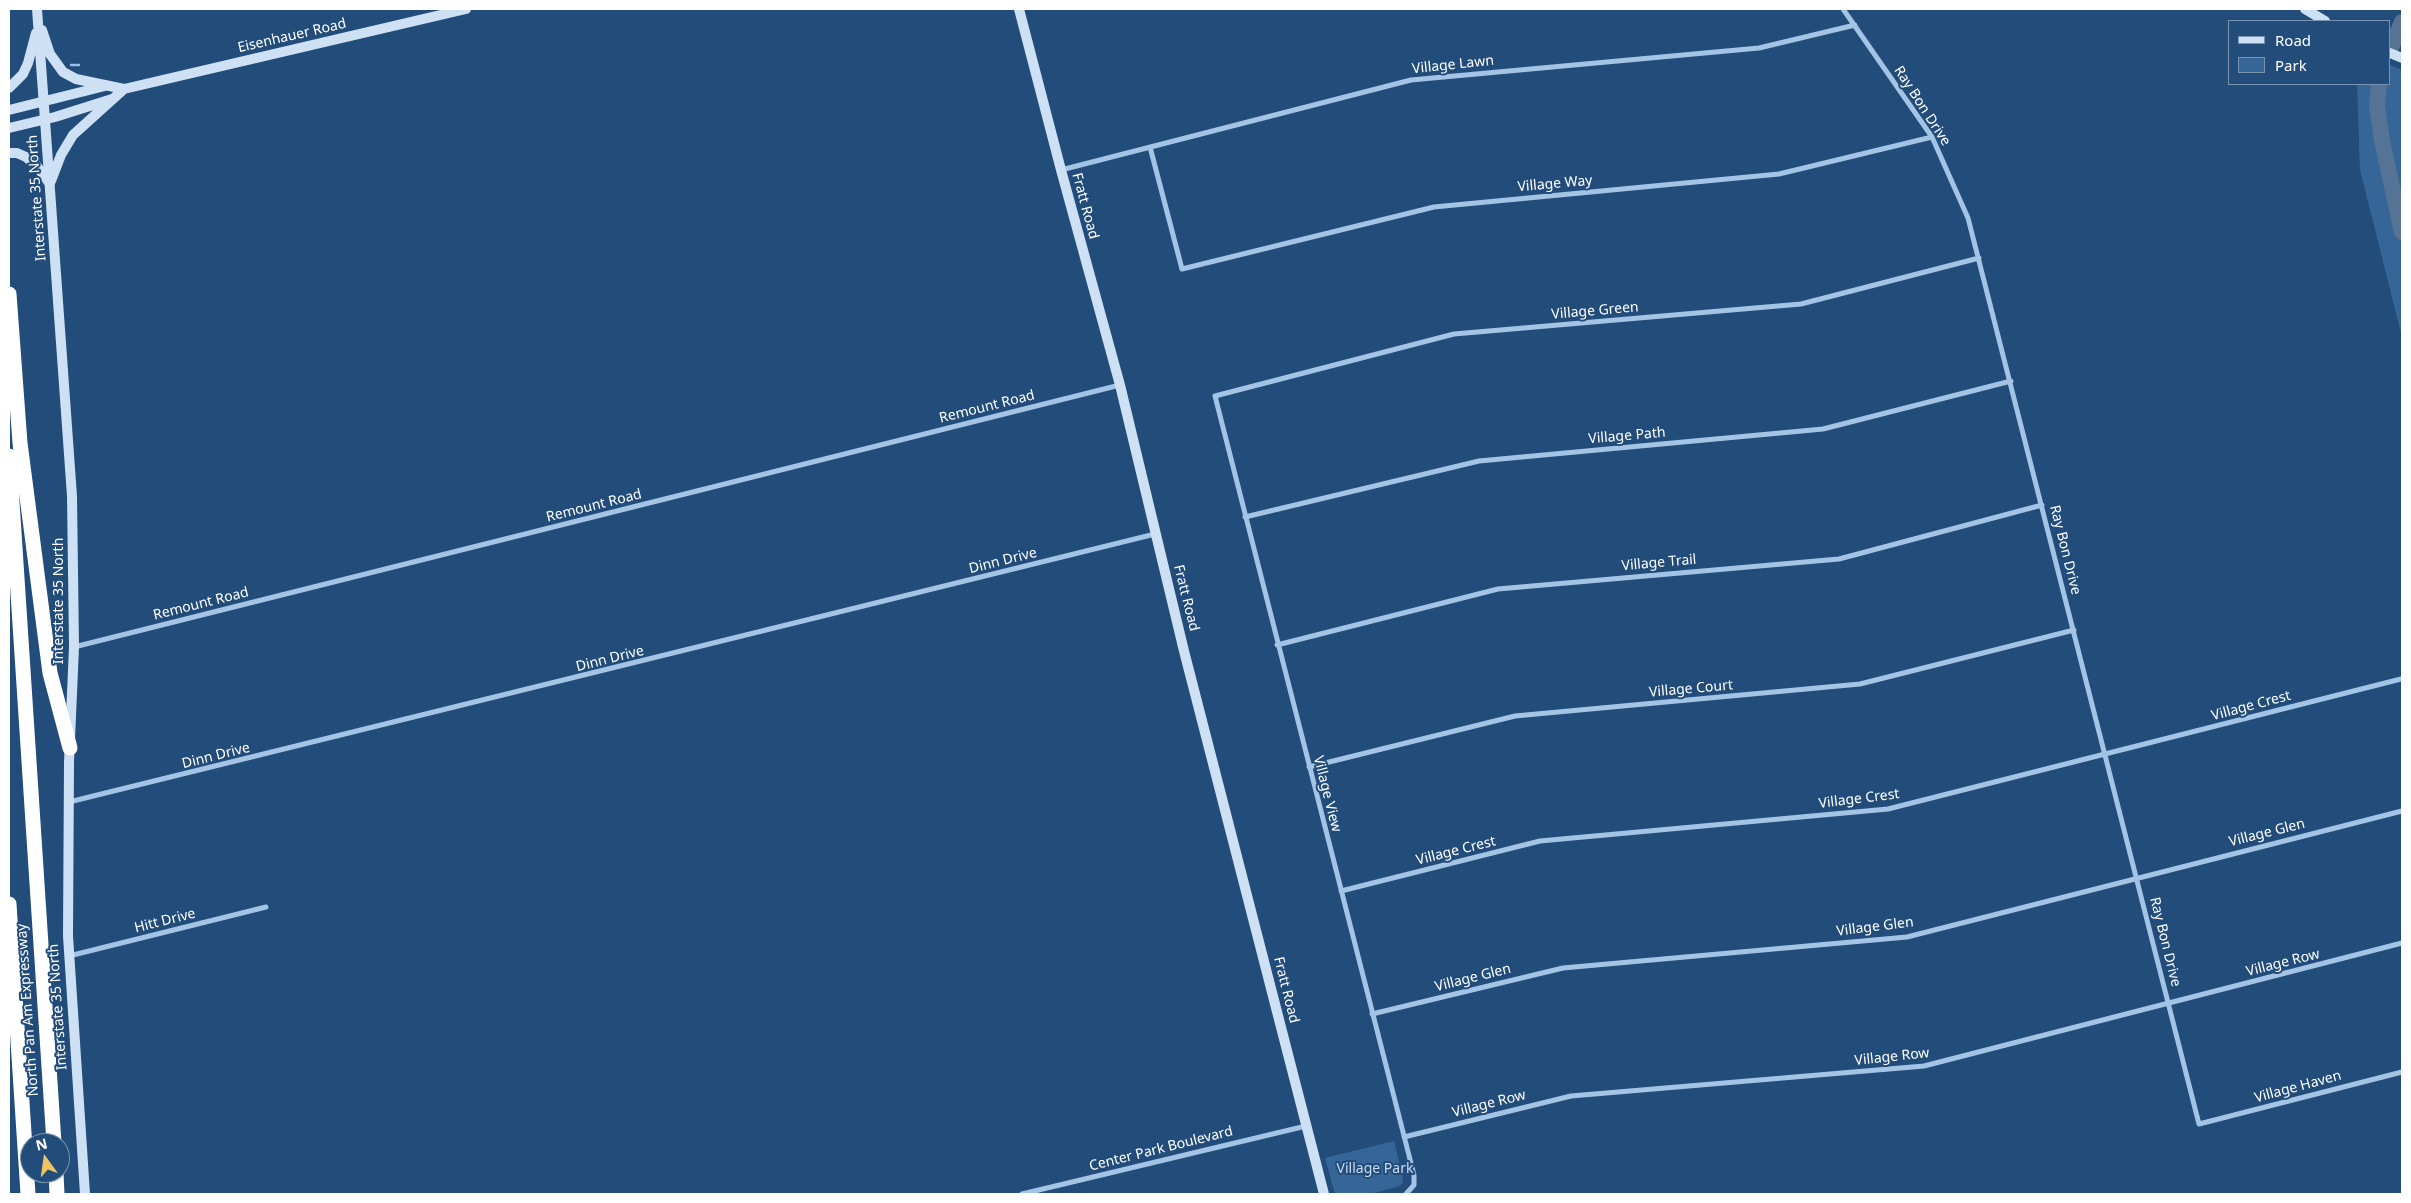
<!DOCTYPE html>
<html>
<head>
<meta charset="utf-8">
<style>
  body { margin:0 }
  #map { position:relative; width:2411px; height:1203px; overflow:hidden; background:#224c7a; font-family:"Noto Sans",sans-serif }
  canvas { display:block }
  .frame { position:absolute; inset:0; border:10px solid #fff; pointer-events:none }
  .legend { position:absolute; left:2228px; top:20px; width:162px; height:65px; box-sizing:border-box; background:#224c7a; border:1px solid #7a94af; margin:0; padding:6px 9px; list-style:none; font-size:15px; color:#fff }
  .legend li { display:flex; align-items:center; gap:10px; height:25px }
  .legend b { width:25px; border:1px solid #7a94af }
  .north { position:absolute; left:20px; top:1133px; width:50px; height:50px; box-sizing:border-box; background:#224c7a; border:1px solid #7a94af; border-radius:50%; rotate:346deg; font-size:14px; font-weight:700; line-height:20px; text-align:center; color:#fff }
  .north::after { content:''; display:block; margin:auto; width:18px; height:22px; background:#f0c367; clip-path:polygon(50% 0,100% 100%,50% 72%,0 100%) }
</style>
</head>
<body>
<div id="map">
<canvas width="2411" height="1203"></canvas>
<div class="frame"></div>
<ul class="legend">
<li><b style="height:6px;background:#cee0f4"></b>Road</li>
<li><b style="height:14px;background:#366697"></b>Park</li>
</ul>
<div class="north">N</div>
</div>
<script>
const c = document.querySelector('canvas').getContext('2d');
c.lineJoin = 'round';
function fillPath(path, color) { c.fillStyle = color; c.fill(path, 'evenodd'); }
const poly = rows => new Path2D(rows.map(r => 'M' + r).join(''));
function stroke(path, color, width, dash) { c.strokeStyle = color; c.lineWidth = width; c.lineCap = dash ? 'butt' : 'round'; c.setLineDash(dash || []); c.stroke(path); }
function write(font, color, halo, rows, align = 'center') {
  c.font = font + ' "Noto Sans",sans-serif'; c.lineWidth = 4; c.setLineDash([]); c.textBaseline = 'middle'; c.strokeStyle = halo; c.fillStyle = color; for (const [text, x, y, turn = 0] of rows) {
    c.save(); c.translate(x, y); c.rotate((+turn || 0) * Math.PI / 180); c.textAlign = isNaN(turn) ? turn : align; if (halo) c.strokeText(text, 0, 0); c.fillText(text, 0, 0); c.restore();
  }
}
const green = poly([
  [2390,65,2402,70,2402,337,2360,170,2357,84,2390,84],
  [1394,1141,1403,1179,1402,1184,1397,1187,1370,1194,1335,1194,1325,1158]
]);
const stream = poly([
  [71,65,79,65]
]);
const river = poly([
  [2390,50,2402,22],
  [2379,84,2377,106,2382,141,2402,232]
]);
const street = poly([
  [1843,9,1932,137,1968,218,2199,1124,2402,1072],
  [1150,147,1182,269,1434,207,1779,174,1932,137],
  [1061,170,1411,80,1759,48,1855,25],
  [1245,517,1479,461,1823,429,2011,381],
  [1277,645,1498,589,1839,559,2042,505],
  [74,647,1120,385],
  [1309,767,1515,716,1860,684,2074,630],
  [69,802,1155,534],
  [1341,891,1540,841,1888,809,2401,679],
  [69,956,266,907],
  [1372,1014,1563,968,1907,937,2402,811],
  [1404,1137,1571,1096,1924,1066,2402,943],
  [1022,1194,1306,1126],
  [1406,1194,1414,1185,1414,1175,1215,396,1454,334,1801,304,1979,258]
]);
const secondary = poly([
  [37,9,72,496,74,647,69,762,68,936,85,1194],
  [1019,9,1061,170,1120,385,1184,651,1324,1194],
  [2305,9,2325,21],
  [42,30,50,54,63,72,76,79,124,89,466,9],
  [2390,53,2402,58],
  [9,88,23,74,28,63,36,33],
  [9,110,105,86],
  [9,128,55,117,112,99],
  [9,153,17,153,26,157,36,165,50,184],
  [51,181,61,155,73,135,124,89]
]);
const highway = poly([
  [9,294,20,443,50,673,70,748],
  [9,456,54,1143],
  [9,904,28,1194],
  [56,1173,57,1194]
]);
const streetNames = [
  ["Eisenhauer Road",292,36,-13],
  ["Village Lawn",1453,65,-6],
  ["Ray Bon Drive",1922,106,57],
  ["Village Way",1555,184,-5],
  ["Interstate 35 North",37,198,-94],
  ["Fratt Road",1085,206,75],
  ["Village Green",1595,311,-5],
  ["Remount Road",987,407,-14],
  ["Village Path",1627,436,-5],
  ["Remount Road",594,506,-14],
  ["Ray Bon Drive",2065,550,76],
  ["Dinn Drive",1003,561,-14],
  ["Village Trail",1659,563,-5],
  ["Fratt Road",1186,598,76],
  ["Interstate 35 North",59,601,-90],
  ["Remount Road",201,604,-14],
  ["Dinn Drive",610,659,-14],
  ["Village Court",1691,689,-5],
  ["Village Crest",2251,706,-15],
  ["Dinn Drive",216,756,-14],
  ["Village View",1327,794,76],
  ["Village Crest",1859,799,-7],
  ["Village Glen",2267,833,-14],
  ["Village Crest",1456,851,-14],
  ["Hitt Drive",165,921,-14],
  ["Village Glen",1875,927,-7],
  ["Ray Bon Drive",2165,942,76],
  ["Village Row",2283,963,-14],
  ["Village Glen",1473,978,-14],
  ["Fratt Road",1286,990,76],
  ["Interstate 35 North",58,1007,-94],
  ["North Pan Am Expressway",28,1010,-94],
  ["Village Row",1892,1057,-6],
  ["Village Haven",2298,1087,-15],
  ["Village Row",1489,1104,-14],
  ["Center Park Boulevard",1161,1149,-14]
];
const parkNames = [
  ["Village Park",1375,1169]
];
fillPath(green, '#366697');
stroke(stream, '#98bfe6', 2.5);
stroke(river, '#547395', 16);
stroke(street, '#a4c4e5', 5);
stroke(secondary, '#cee0f4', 10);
stroke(highway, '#fff', 15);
write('14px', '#fff', '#224c7a', streetNames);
write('14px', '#c7ddf4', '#224c7a', parkNames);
</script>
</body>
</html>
